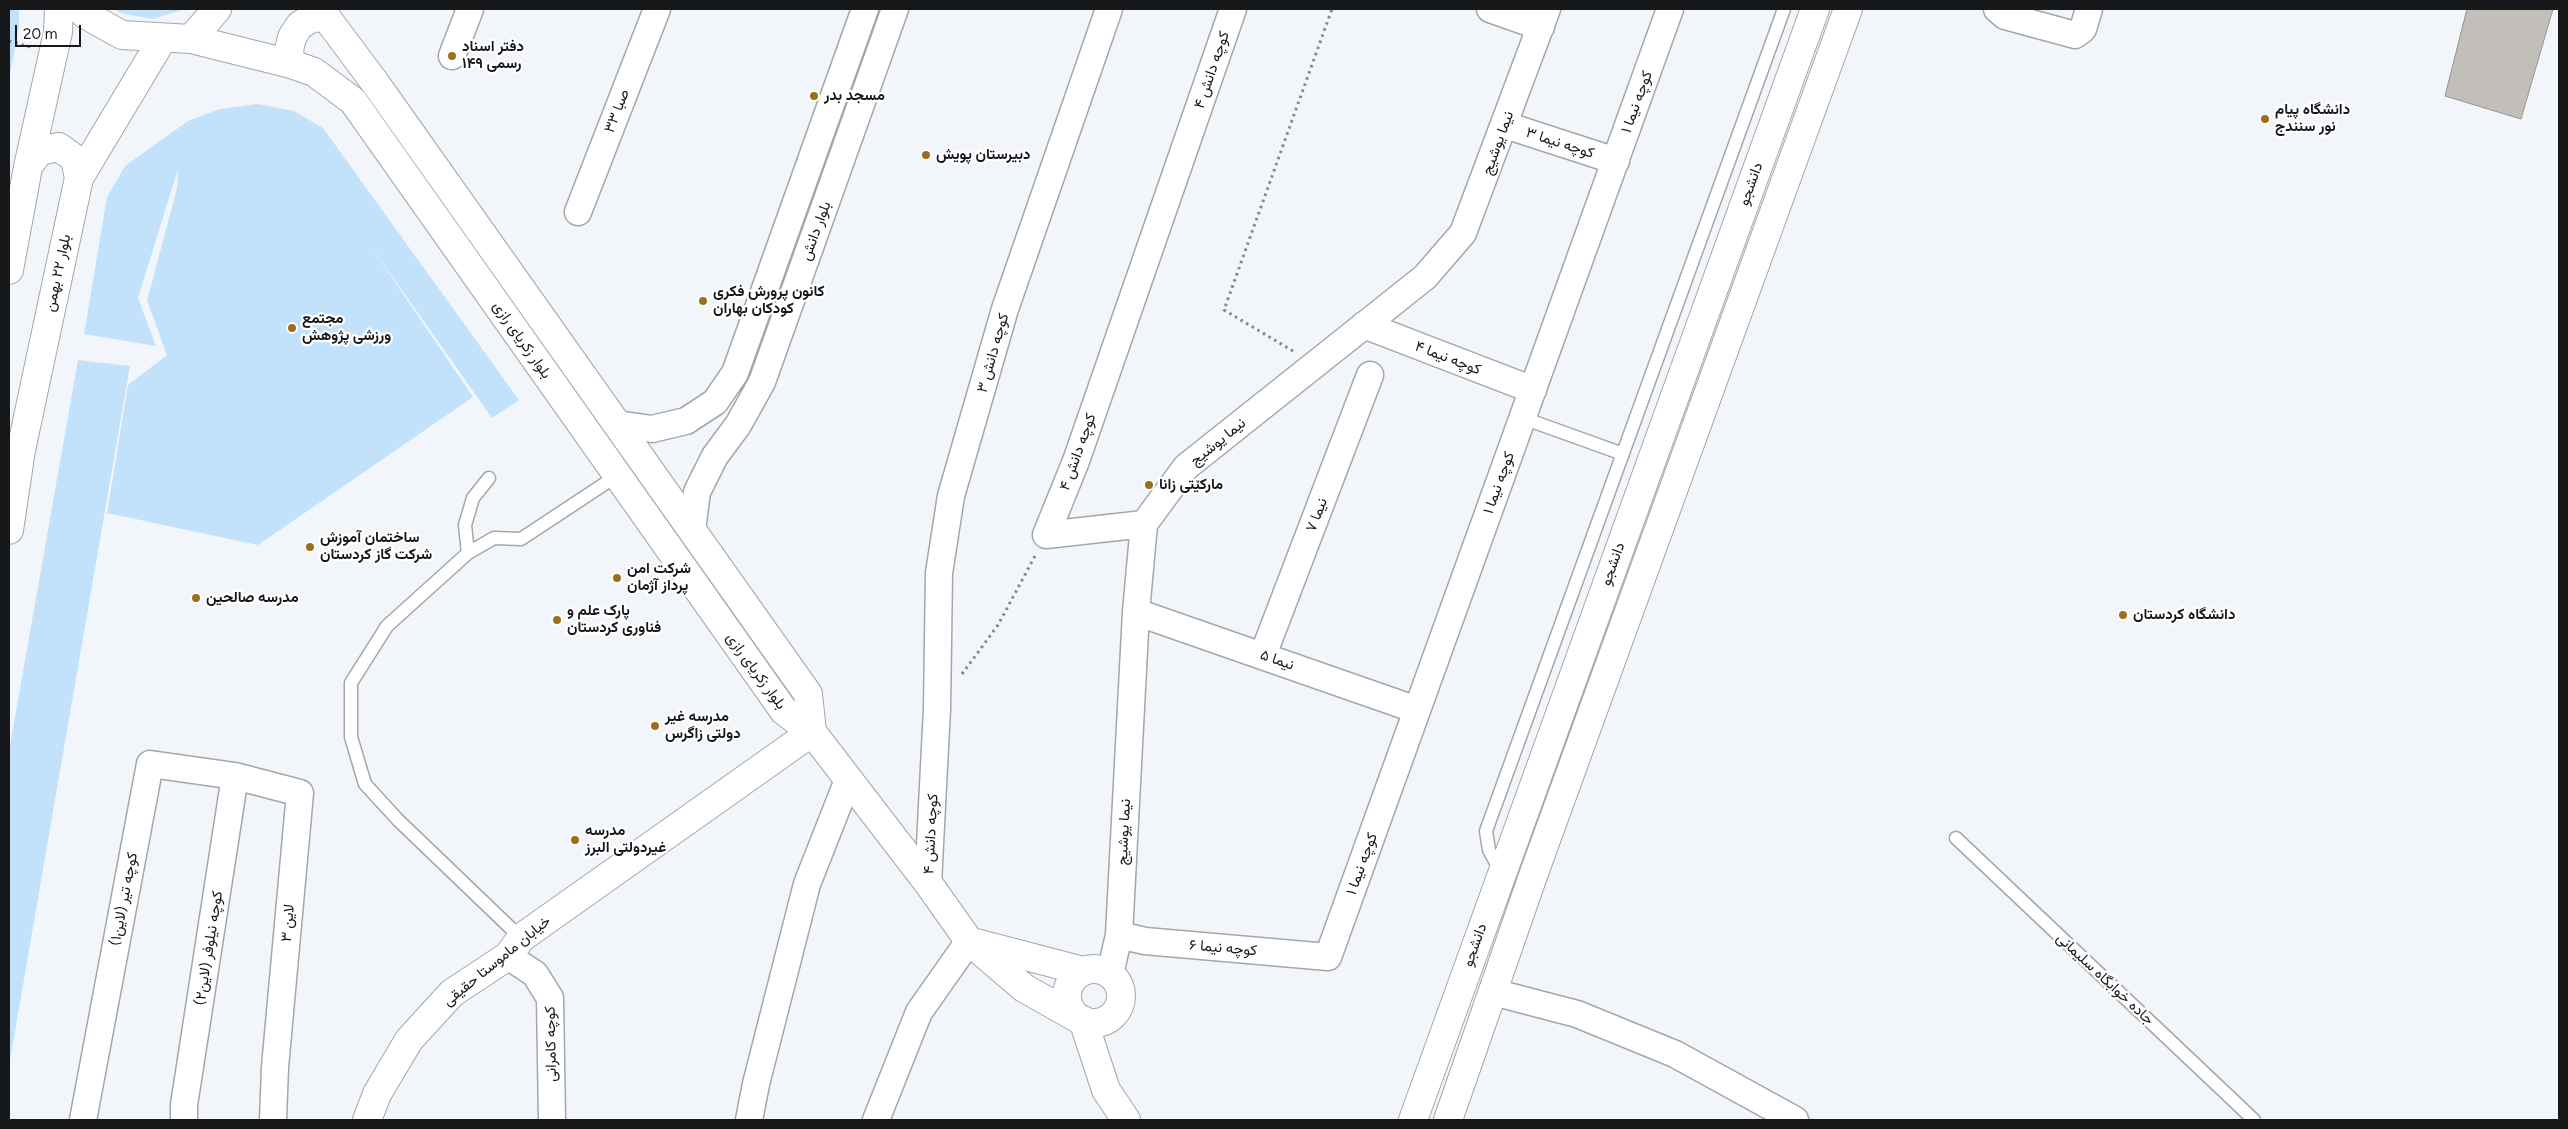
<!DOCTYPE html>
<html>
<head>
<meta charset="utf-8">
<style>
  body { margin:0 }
  #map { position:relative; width:2568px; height:1129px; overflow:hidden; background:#f2f6fa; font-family:Figtree,sans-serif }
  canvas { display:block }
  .frame { position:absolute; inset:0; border:10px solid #171819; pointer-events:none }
  .scale { position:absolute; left:15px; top:25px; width:66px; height:22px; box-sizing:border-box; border:2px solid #171819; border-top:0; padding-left:6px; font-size:15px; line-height:18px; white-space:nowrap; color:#171819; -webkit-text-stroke:4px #fff; paint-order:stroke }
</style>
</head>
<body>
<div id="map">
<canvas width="2568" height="1129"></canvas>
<div class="frame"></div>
<div class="scale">20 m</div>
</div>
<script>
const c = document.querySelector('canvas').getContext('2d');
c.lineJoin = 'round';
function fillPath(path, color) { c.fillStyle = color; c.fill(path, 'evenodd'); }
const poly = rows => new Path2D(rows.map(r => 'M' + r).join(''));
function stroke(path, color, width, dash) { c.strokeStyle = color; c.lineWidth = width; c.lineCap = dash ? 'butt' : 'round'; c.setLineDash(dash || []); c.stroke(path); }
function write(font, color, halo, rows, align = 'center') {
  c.font = font + ' Figtree,Vazirmatn,sans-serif'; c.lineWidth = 4.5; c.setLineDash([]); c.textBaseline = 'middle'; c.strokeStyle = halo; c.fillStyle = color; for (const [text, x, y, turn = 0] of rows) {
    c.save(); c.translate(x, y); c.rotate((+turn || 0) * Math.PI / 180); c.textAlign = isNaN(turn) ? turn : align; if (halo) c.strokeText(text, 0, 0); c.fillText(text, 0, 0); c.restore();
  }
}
const green = poly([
  [9,9,19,9,19,26,9,79],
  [115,9,185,9,153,19,120,13],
  [258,104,294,111,323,128,519,400,492,418,370,245,473,397,258,545,107,513,128,385,167,355,147,301,177,188,178,169,138,298,156,346,84,334,107,197,125,166,188,121,220,109],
  [78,360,130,366,9,1066,9,751]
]);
const building = poly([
  [2467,9,2553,9,2521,119,2445,96,2467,9]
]);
const path = poly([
  [9,41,30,47],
  [1293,351,1224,310,1332,9],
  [962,674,998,625,1035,556]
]);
const service = poly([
  [1523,418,1623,454],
  [468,553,465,525,473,498,489,478],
  [1956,838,2254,1120],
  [1501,872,1489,850,1486,831,1784,9],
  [521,938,398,820,365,784,351,737,351,683,387,626,468,553,494,538,521,539,618,475]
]);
const minor = poly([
  [1490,9,1541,27],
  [1997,9,2005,16,2075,35,2083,29,2089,9],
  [452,56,470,9],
  [1505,125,1616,161],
  [578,212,657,9],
  [1364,325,1533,390],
  [617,424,652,429,686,421,715,402,735,373,865,9],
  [1144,524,1046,535,1076,461,1233,9],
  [692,530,697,492,715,456,738,425,762,382,895,9],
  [1136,612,1417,710],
  [1263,655,1370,375],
  [928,883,937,709,939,573,951,496,1005,309,1109,9],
  [1119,935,1145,941,1328,957,1670,9],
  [508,956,535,974,550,998,552,1120],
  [1110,974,1119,935,1136,612,1144,524,1186,467,1425,277,1463,233,1547,9],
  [1493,992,1577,1014,1675,1054,1795,1120],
  [83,1120,150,764,235,776,300,793,275,1067,273,1120],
  [184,1120,184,1105,235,776],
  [749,1120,756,1084,807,884,848,780],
  [876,1120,919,1012,969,941]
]);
const tertiary = poly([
  '1067 996a27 27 0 1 1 54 0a27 27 0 1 1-54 0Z',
  [1083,1020,1106,1090,1126,1120],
  [367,1120,377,1094,409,1040,452,993,508,956,521,938,812,732],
  [1413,1120,1815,9],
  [1448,1120,1534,873,1848,9]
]);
const secondary = poly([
  [80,9,86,15,122,35,191,39,217,9],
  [320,9,376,84,808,694,812,732],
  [191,39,291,64,314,72,353,101,784,711,812,732,928,883,969,941,1024,988,1077,1018],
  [291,64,289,50,292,37,300,25,312,18,326,17],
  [28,167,39,151,59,147,75,159,79,178],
  [9,270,28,167,58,32,59,9],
  [9,530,21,450,79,178,163,38],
  [976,943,1083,971]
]);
const markers = [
  [452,56,5,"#9b6f1e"],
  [814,96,5,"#9b6f1e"],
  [2265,119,5,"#9b6f1e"],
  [926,155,5,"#9b6f1e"],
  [703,301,5,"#9b6f1e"],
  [292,328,5,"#9b6f1e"],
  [1149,485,5,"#9b6f1e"],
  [310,547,5,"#9b6f1e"],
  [617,578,5,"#9b6f1e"],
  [196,598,5,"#9b6f1e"],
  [2123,615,5,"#9b6f1e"],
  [557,620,5,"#9b6f1e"],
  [655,726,5,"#9b6f1e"],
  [575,840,5,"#9b6f1e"]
];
const poiNames = [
  ["دفتر اسناد",462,47],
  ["رسمی ۱۴۹",462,64],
  ["مسجد بدر",824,96],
  ["دانشگاه پیام",2275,110],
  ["نور سنندج",2275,127],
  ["دبیرستان پویش",936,155],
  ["کانون پرورش فکری",713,292],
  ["کودکان بهاران",713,309],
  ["مجتمع",302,319],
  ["ورزشی پژوهش",302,336],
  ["مارکێتی زانا",1159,485],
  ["ساختمان آموزش",320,538],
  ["شرکت گاز کردستان",320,555],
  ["شرکت امن",627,569],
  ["پرداز آژمان",627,586],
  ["مدرسه صالحین",206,598],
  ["پارک علم و",567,611],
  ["فناوری کردستان",567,628],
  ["دانشگاه کردستان",2133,615],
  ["مدرسه غیر",665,717],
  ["دولتی زاگرس",665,734],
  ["مدرسه",585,831],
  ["غیردولتی البرز",585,848]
];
const streetNames = [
  ["کوچه دانش ۴",1212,70,-71],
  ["کوچه نیما ۱",1637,102,-70],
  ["۳۳ صبا",617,111,-69],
  ["نیما یوشیج",1498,143,-70],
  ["کوچه نیما ۳",1560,143,18],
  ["دانشجو",1751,184,-70],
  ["بلوار دانش",816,231,-70],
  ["بلوار ۲۲ بهمن",58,273,-78],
  ["بلوار زکریای رازی",522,340,55],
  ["کوچه دانش ۳",993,353,-74],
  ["کوچه نیما ۴",1448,358,21],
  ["نیما یوشیج",1218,442,-39],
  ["کوچه دانش ۴",1078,452,-70],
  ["کوچه نیما ۱",1499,483,-70],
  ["نیما ۷",1317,515,-69],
  ["دانشجو",1613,564,-70],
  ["نیما ۵",1277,660,19],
  ["بلوار زکریای رازی",756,671,54],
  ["نیما یوشیج",1124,832,-87],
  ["کوچه دانش ۴",931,834,-87],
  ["کوچه نیما ۱",1362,864,-70],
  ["کوچه تیر (لاین۱)",124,899,-79],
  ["لاین ۳",288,923,-85],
  ["دانشجو",1475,945,-70],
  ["کوچه نیلوفر (لاین۲)",209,948,-81],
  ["کوچه نیما ۶",1223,948,5],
  ["خیابان ماموستا حقیقی",497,961,-39],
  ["جاده خوابگاه سلیمانی",2105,979,43],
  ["کوچه کامرانی",551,1044,-91]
];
fillPath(green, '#c2e2fc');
fillPath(building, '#c2bfbb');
stroke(building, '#979490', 1);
stroke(service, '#a3a7ab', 15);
stroke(minor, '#a3a7ab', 29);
stroke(tertiary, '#a3a7ab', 30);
stroke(secondary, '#a3a7ab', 30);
stroke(path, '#85888a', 3, [2.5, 4]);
stroke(service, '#fff', 12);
stroke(minor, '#fff', 26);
stroke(tertiary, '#fff', 28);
stroke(secondary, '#fff', 28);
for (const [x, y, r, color] of markers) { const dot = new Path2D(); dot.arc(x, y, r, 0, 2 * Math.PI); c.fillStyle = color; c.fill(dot); stroke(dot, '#fff', 2); }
write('bold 15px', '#171819', '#fff', poiNames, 'left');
write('15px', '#171819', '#fff', streetNames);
</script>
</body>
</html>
